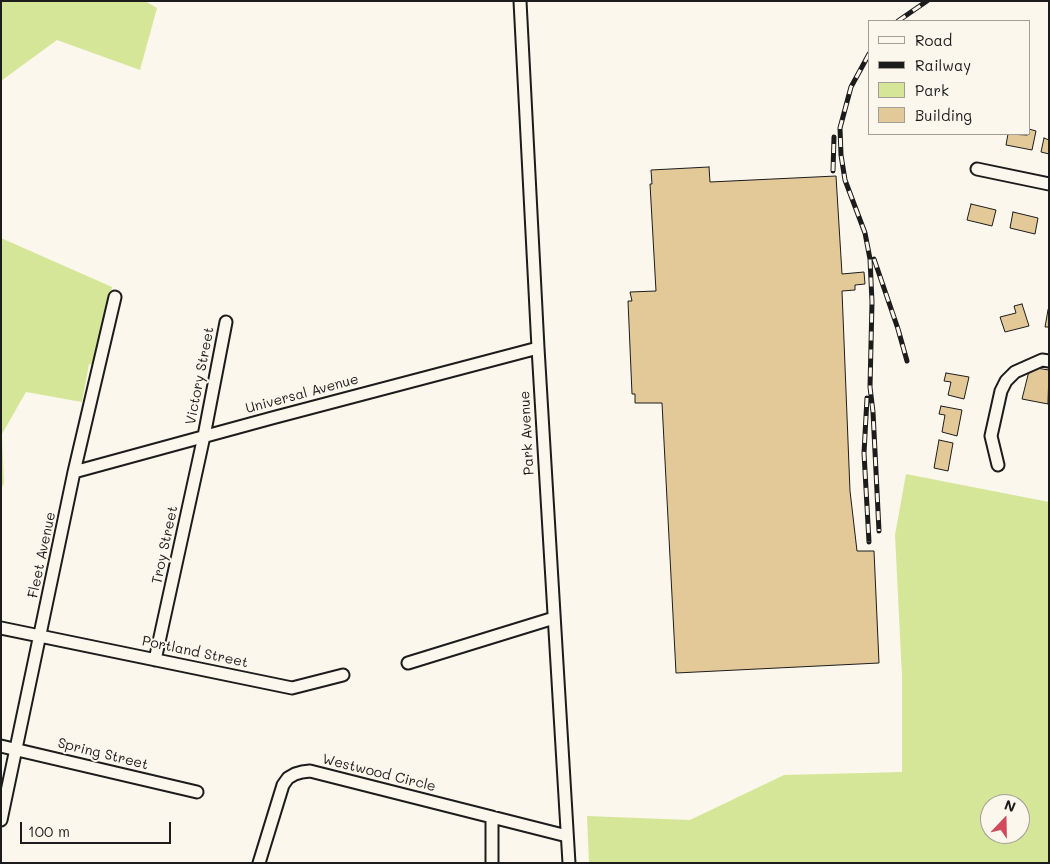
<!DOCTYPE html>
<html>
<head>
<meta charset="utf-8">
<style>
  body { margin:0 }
  #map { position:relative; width:1050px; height:864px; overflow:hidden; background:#fbf7ec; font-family:Mali,sans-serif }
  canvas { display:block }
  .frame { position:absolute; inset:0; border:2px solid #1c1c1c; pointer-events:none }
  .legend { position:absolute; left:868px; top:20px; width:162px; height:115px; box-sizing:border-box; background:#fbf7ec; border:1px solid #a29f99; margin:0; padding:6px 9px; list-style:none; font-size:15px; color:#1c1c1c }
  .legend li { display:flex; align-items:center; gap:10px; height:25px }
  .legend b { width:25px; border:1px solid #a29f99 }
  .north { position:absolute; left:980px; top:794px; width:50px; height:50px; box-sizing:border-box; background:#fbf7ec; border:1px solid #a29f99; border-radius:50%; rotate:21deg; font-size:14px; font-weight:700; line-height:20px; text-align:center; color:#1c1c1c }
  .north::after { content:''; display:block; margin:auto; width:18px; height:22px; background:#d1495b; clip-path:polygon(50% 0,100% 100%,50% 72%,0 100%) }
  .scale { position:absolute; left:20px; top:822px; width:151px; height:22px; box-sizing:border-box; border:2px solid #1c1c1c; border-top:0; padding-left:6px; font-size:15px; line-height:18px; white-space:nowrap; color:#1c1c1c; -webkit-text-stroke:4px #fbf7ec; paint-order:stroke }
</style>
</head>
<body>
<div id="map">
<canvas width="1050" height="864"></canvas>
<div class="frame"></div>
<ul class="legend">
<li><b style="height:6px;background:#fbf7ec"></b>Road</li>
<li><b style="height:6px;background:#1c1c1c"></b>Railway</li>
<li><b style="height:14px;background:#d6e699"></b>Park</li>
<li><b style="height:14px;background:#e3c898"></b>Building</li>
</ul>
<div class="north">N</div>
<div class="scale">100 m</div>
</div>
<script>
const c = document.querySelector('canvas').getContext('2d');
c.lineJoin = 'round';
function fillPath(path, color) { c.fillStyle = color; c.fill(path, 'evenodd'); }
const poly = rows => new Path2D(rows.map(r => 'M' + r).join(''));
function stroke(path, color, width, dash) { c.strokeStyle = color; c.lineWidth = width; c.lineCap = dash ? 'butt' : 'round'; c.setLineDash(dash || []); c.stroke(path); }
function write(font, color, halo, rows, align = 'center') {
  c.font = font + ' Mali,sans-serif'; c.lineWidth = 4; c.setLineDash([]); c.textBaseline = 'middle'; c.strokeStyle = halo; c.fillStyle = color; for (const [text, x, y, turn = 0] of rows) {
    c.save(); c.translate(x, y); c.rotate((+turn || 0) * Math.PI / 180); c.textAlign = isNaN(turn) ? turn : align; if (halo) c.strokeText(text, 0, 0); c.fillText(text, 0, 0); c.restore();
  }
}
const green = poly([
  [1,1,145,1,157,8,140,70,57,40,1,81],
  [1,238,112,287,101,367,89,364,82,402,26,392,2,434,4,483,1,489],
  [906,474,1049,502,1049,863,589,863,587,816,690,820,784,775,902,772,902,677,895,535],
  [990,804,1020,804,1020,834,990,834]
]);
const building = poly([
  [1029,129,1036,131,1032,150,1006,145,1008,134,1027,135,1029,134,1029,129],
  [1044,138,1049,140,1049,154,1041,152,1044,138],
  [709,167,710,182,836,176,842,274,864,272,865,284,855,285,855,290,842,291,850,491,857,551,874,551,879,663,676,673,662,403,635,403,635,394,632,394,628,301,632,301,630,292,656,291,650,184,652,184,651,170,709,167],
  [971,204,996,210,992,226,967,220,971,204],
  [1013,212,1038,218,1035,234,1010,228,1013,212],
  [1022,304,1029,326,1005,332,1000,317,1016,313,1014,306,1022,304],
  [1048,310,1049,311,1049,327,1045,327,1048,310],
  [1030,367,1049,370,1048,404,1022,399,1030,367],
  [946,373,969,377,964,399,948,395,951,382,944,381,946,373],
  [941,406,962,410,957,436,942,432,945,415,939,414,941,406],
  [939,440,953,443,948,471,934,468,939,440]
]);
const minor = poly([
  [520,1,538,348,569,863],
  [977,169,1049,184],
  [998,465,991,436,1001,391,1006,381,1015,372,1042,360,1049,361],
  [74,472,272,418,538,348],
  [1,628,292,688,343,675],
  [155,660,204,436,226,322],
  [408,663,554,618],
  [1,746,197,792],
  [492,817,492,863],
  [1,820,74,472,115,297],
  [259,863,283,785,288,778,295,774,302,772,310,771,567,836]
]);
const rail = poly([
  [898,21,927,1],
  [869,54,851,87,840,128,841,155,845,180,865,233,870,259,872,302,870,387,873,412,879,531],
  [833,171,834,137],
  [874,259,898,329,907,361],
  [867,398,864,453,869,542]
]);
const streetNames = [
  ["Victory Street",200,376,-79],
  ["Universal Avenue",302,394,-15],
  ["Park Avenue",527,433,-93],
  ["Troy Street",165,545,-78],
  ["Fleet Avenue",42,555,-78],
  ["Portland Street",195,652,12],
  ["Spring Street",103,754,14],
  ["Westwood Circle",379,773,14]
];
fillPath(green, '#d6e699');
fillPath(building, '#e3c898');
stroke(building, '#1c1c1c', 1);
stroke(minor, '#1c1c1c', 15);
stroke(minor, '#fbf7ec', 11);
stroke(rail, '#1c1c1c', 5);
stroke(rail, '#fbf7ec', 3, [9]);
write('14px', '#1c1c1c', '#fbf7ec', streetNames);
</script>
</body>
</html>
